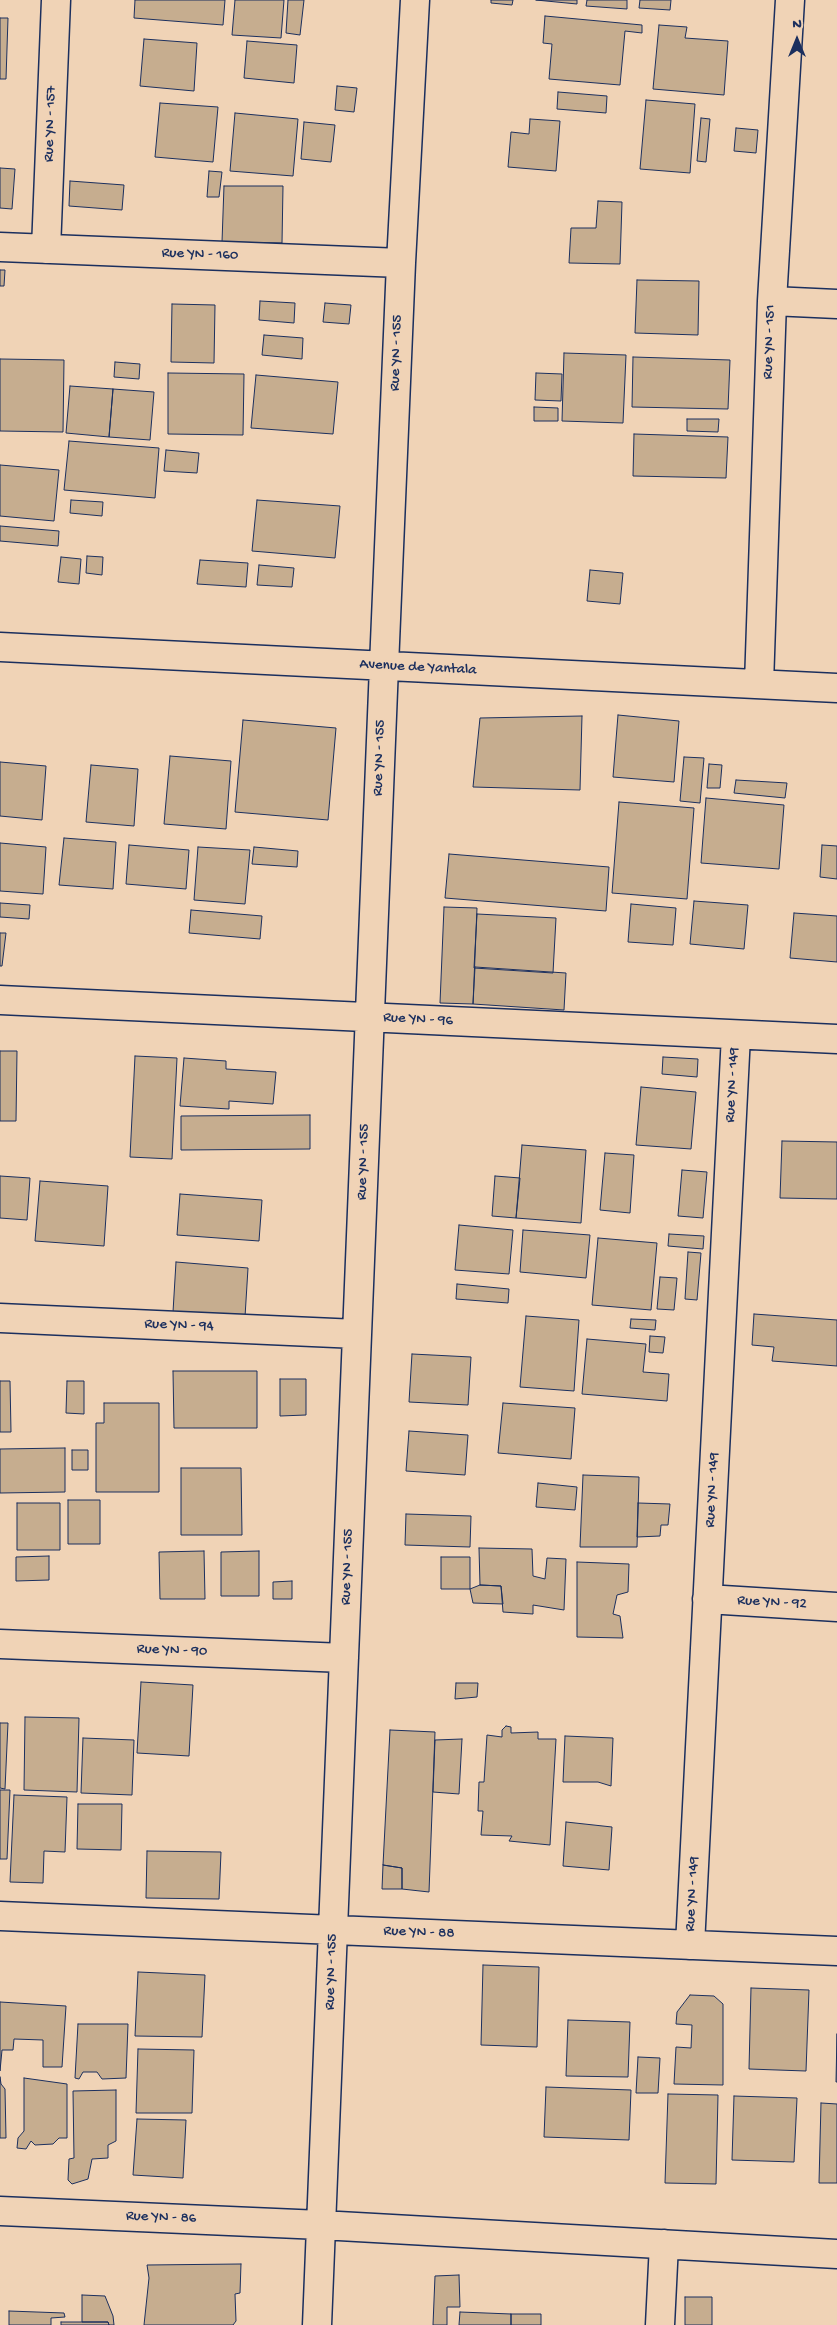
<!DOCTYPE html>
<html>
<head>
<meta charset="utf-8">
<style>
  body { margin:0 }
  #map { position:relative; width:837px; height:2325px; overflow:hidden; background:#f0d3b6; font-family:"Gochi Hand",sans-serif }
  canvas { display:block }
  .north { position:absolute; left:772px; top:15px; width:50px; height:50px; -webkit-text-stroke:4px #f0d3b6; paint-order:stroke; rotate:0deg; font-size:14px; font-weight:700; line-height:20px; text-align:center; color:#1b2f5e }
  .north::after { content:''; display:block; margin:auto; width:18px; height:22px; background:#1b2f5e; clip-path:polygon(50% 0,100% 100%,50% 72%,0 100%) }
</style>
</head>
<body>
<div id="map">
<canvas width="837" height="2325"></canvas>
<div class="north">N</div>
</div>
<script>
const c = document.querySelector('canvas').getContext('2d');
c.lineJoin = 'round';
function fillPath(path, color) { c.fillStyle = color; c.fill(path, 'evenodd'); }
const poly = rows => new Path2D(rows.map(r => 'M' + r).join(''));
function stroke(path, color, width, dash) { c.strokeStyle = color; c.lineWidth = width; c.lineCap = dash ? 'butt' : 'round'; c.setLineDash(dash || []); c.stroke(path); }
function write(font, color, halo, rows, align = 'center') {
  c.font = font + ' "Gochi Hand",sans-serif'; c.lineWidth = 5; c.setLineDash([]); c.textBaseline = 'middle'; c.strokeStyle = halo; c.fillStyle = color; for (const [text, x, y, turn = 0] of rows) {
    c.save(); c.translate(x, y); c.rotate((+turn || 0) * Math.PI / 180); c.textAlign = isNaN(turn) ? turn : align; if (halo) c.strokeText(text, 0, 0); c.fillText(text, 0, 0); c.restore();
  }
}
const building = poly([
  [135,0,225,0,223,25,134,18,135,0],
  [235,0,284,0,281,38,232,35,235,0],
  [288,0,304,0,300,35,286,33,288,0],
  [491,0,513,0,512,5,491,3,491,0],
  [536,0,577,0,577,4,536,0],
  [587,0,627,0,627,9,586,6,587,0],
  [640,0,671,0,670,10,639,8,640,0],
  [545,16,642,25,642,33,625,31,620,85,549,79,552,44,543,43,545,16],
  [0,18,8,18,6,79,0,79,0,18],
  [659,25,687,27,685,38,728,41,724,95,653,89,659,25],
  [144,39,197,43,194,91,140,86,144,39],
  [247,41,297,45,294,83,244,78,247,41],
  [337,86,357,88,354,112,335,110,337,86],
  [558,92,607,96,606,113,557,109,558,92],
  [646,100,695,104,690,173,640,169,646,100],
  [160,103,218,107,213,162,155,157,160,103],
  [235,113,298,119,293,176,230,171,235,113],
  [701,118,710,119,706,162,697,161,701,118],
  [530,119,560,121,556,171,508,167,511,132,529,134,530,119],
  [304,122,335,125,331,162,301,159,304,122],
  [736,128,758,130,756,153,734,151,736,128],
  [0,168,15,169,12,209,0,208,0,168],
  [209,171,222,172,219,197,207,197,209,171],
  [70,181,124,185,122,210,69,206,70,181],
  [224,186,283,186,282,243,222,242,224,186],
  [598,201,622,202,620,264,569,263,571,228,596,228,598,201],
  [0,270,5,270,4,286,0,286,0,270],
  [637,280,699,281,698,335,635,333,637,280],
  [260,301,295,303,294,323,259,320,260,301],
  [325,303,351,305,349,324,323,322,325,303],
  [172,304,215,305,214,363,171,362,172,304],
  [264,335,303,338,302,359,262,355,264,335],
  [564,353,626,355,623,423,562,421,564,353],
  [633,357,730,360,728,409,632,407,633,357],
  [0,359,64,360,63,432,0,431,0,359],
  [115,362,140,364,139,379,114,377,115,362],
  [168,373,244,374,243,435,168,434,168,373],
  [536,373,562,374,561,401,535,400,536,373],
  [256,375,338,382,333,434,251,428,256,375],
  [70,386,113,389,109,437,66,433,70,386],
  [113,389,154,392,150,440,109,437,113,389],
  [534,407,558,408,558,421,534,421,534,407],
  [687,419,719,419,718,432,687,431,687,419],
  [634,434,728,437,726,478,633,476,634,434],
  [69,441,159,448,155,498,64,490,69,441],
  [166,450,199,453,197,473,164,471,166,450],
  [0,465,59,470,54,521,0,516,0,465],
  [71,500,103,502,102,516,70,513,71,500],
  [257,500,340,506,335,558,252,551,257,500],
  [0,526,59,531,58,546,0,541,0,526],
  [87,556,103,557,102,575,86,573,87,556],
  [61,557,81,559,79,584,58,582,61,557],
  [200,560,248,563,246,587,197,584,200,560],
  [259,565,294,568,292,587,257,585,259,565],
  [590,570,623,573,620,604,587,601,590,570],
  [618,715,679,721,674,782,613,777,618,715],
  [582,716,580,790,473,787,480,718,582,716],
  [243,720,336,728,328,820,235,812,243,720],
  [170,756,231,761,226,829,164,824,170,756],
  [684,757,704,758,700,803,680,801,684,757],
  [0,762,46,766,42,820,0,816,0,762],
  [709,764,722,765,720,788,707,788,709,764],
  [91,765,138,769,134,826,86,822,91,765],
  [736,780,787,783,785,798,734,793,736,780],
  [706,798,784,805,779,869,701,863,706,798],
  [619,802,694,808,687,899,612,893,619,802],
  [64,838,116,842,113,889,59,885,64,838],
  [0,843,46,847,43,894,0,891,0,843],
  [129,845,189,850,186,889,126,884,129,845],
  [822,845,837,846,837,879,820,877,822,845],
  [198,847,250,850,245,904,194,900,198,847],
  [254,847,298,851,297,867,252,864,254,847],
  [449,854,609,867,606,911,445,898,449,854],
  [694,901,748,905,744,949,690,944,694,901],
  [0,903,30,905,29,919,0,917,0,903],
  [631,904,676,908,673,945,628,942,631,904],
  [444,907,477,908,473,1004,440,1003,444,907],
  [191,910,262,916,260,939,189,933,191,910],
  [794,913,837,916,837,962,790,958,794,913],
  [477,914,556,918,553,973,474,968,477,914],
  [0,933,6,933,2,966,0,966,0,933],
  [475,967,566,973,564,1010,473,1004,475,967],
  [0,1051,17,1051,16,1121,0,1121,0,1051],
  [135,1056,177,1058,172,1159,130,1157,135,1056],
  [663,1057,698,1059,697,1077,662,1074,663,1057],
  [184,1058,226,1061,226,1069,276,1072,273,1104,229,1101,229,1109,180,1106,184,1058],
  [641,1087,696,1092,691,1149,636,1145,641,1087],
  [310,1115,310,1149,181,1150,181,1116,310,1115],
  [782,1141,837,1142,837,1199,780,1198,782,1141],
  [522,1145,586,1150,581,1223,516,1218,522,1145],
  [605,1153,634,1155,630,1213,600,1210,605,1153],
  [682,1170,707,1172,703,1218,678,1216,682,1170],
  [0,1176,30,1178,27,1220,0,1218,0,1176],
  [495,1176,520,1178,516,1218,492,1216,495,1176],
  [40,1181,108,1186,104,1246,35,1241,40,1181],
  [180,1194,262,1200,259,1241,177,1235,180,1194],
  [459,1225,513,1230,509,1274,455,1270,459,1225],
  [523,1230,590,1235,586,1278,520,1272,523,1230],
  [669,1234,704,1236,703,1249,668,1246,669,1234],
  [598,1238,657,1243,651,1310,592,1305,598,1238],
  [688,1252,701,1253,697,1300,685,1299,688,1252],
  [176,1262,248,1268,245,1317,173,1312,176,1262],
  [660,1277,677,1278,674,1310,657,1309,660,1277],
  [457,1284,509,1289,508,1303,456,1299,457,1284],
  [754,1314,837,1320,837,1366,772,1361,774,1347,752,1345,754,1314],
  [526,1316,579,1320,574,1391,520,1387,526,1316],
  [631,1319,656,1320,655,1330,630,1328,631,1319],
  [650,1336,665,1337,663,1353,649,1352,650,1336],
  [587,1339,646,1344,643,1372,669,1374,667,1401,582,1394,587,1339],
  [412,1354,471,1357,468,1405,409,1402,412,1354],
  [173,1371,257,1371,257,1428,174,1428,173,1371],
  [280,1379,306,1379,306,1415,280,1416,280,1379],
  [0,1381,10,1381,11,1432,0,1432,0,1381],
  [67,1381,84,1381,84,1414,66,1413,67,1381],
  [104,1403,159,1403,159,1492,96,1492,96,1423,104,1423,104,1403],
  [503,1403,575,1408,571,1459,498,1453,503,1403],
  [409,1431,468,1435,465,1475,406,1471,409,1431],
  [65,1448,65,1492,0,1493,0,1449,65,1448],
  [72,1450,88,1450,88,1470,72,1470,72,1450],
  [181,1468,241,1468,242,1535,181,1535,181,1468],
  [583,1475,639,1477,637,1547,580,1547,583,1475],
  [538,1483,577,1487,575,1510,536,1507,538,1483],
  [68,1500,100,1500,100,1544,68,1544,68,1500],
  [17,1503,60,1503,60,1550,17,1550,17,1503],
  [638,1503,670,1504,668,1525,661,1525,660,1536,637,1537,638,1503],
  [406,1514,471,1516,470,1547,405,1545,406,1514],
  [479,1548,532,1549,533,1576,545,1579,547,1558,566,1559,564,1610,533,1605,533,1614,503,1612,501,1586,480,1585,479,1548],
  [204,1551,205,1599,160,1599,159,1552,204,1551],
  [259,1551,259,1596,221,1596,221,1552,259,1551],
  [49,1556,49,1580,16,1581,16,1557,49,1556],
  [441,1557,470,1557,470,1589,441,1589,441,1557],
  [577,1562,629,1564,628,1592,617,1595,613,1614,620,1616,623,1638,577,1637,577,1562],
  [292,1581,292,1599,273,1599,273,1582,292,1581],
  [480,1585,501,1586,503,1604,473,1603,470,1589,480,1585],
  [141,1682,193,1685,189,1756,137,1753,141,1682],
  [456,1683,478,1683,477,1697,455,1699,456,1683],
  [25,1717,79,1718,77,1792,24,1790,25,1717],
  [0,1723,8,1723,5,1789,0,1788,0,1723],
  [506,1726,511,1727,511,1733,538,1732,538,1739,556,1739,550,1845,509,1841,512,1836,481,1835,483,1811,478,1811,479,1782,484,1782,487,1735,502,1737,502,1730,506,1726],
  [390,1730,435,1732,429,1892,402,1889,402,1868,383,1865,390,1730],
  [565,1736,613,1738,611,1786,598,1782,563,1782,565,1736],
  [83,1738,134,1740,132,1795,81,1793,83,1738],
  [462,1739,459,1794,433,1792,435,1740,462,1739],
  [0,1790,10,1790,7,1859,0,1859,0,1790],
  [14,1795,67,1797,65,1852,44,1851,43,1883,10,1882,14,1795],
  [78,1804,122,1804,121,1850,77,1849,78,1804],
  [566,1822,612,1827,609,1870,563,1866,566,1822],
  [147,1851,221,1852,219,1899,146,1898,147,1851],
  [383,1865,402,1868,402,1889,382,1889,383,1865],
  [483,1965,539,1967,537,2047,481,2045,483,1965],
  [138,1972,205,1975,202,2037,135,2036,138,1972],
  [751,1988,809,1990,806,2071,749,2069,751,1988],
  [690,1995,714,1996,723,2004,723,2085,674,2084,676,2047,691,2048,692,2025,676,2024,677,2012,690,1995],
  [0,2002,66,2006,62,2067,43,2067,43,2040,14,2039,13,2050,2,2050,0,2071,0,2002],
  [568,2020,630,2022,628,2077,566,2076,568,2020],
  [78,2024,128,2024,126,2078,102,2079,97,2072,83,2072,79,2079,75,2078,78,2024],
  [837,2034,837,2082,836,2082,837,2034],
  [138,2049,194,2050,192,2113,136,2113,138,2049],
  [638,2057,660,2058,658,2093,636,2093,638,2057],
  [0,2077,1,2084,5,2089,6,2138,0,2138,0,2077],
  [24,2078,67,2084,67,2138,59,2138,53,2144,35,2145,31,2141,26,2149,17,2148,18,2138,24,2131,24,2078],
  [546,2087,631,2090,629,2140,544,2137,546,2087],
  [116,2090,116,2141,108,2145,108,2158,92,2159,88,2179,72,2184,68,2180,69,2159,74,2158,73,2091,116,2090],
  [668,2094,718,2095,716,2184,665,2183,668,2094],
  [734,2096,797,2098,794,2162,732,2160,734,2096],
  [821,2103,837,2104,837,2183,819,2183,821,2103],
  [137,2119,186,2120,183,2178,133,2175,137,2119],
  [241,2264,240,2293,235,2294,236,2321,233,2325,144,2325,149,2278,147,2265,241,2264],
  [459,2275,460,2307,447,2307,447,2325,433,2325,435,2276,459,2275],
  [82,2295,105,2296,113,2316,114,2325,109,2325,108,2322,82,2322,82,2295],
  [685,2297,712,2297,712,2325,685,2325,685,2297],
  [9,2311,64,2313,65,2317,51,2318,51,2325,9,2325,9,2311],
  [460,2312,511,2314,511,2325,459,2325,460,2312],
  [511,2314,541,2314,541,2325,511,2325,511,2314],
  [61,2322,108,2322,109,2325,61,2325,61,2322]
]);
const minor = poly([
  [0,247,401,263],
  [46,249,56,0],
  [772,301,837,304],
  [0,647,837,688],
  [759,684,772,301,790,0],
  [0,1000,837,1039],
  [0,1318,357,1334],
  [707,1599,837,1607],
  [0,1644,344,1658],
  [0,1916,837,1951],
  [690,1945,736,1035],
  [0,2211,321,2225,837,2254],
  [317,2325,384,666,401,263,415,0],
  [660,2325,664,2244]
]);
const streetNames = [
  ["Rue YN - 157",51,124,-88],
  ["Rue YN - 160",200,255,2],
  ["Rue YN - 151",770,342,-88],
  ["Rue YN - 155",397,353,-88],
  ["Avenue de Yantala",418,668,3],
  ["Rue YN - 155",380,758,-88],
  ["Rue YN - 96",418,1020,3],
  ["Rue YN - 149",733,1085,-87],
  ["Rue YN - 155",364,1162,-88],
  ["Rue YN - 94",179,1326,2],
  ["Rue YN - 149",713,1490,-87],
  ["Rue YN - 155",348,1567,-88],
  ["Rue YN - 92",772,1603,3],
  ["Rue YN - 90",172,1651,2],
  ["Rue YN - 149",693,1894,-87],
  ["Rue YN - 88",419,1933,2],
  ["Rue YN - 155",332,1972,-88],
  ["Rue YN - 86",161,2218,2]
];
fillPath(building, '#c6ad8f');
stroke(building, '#1b2f5e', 1);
stroke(minor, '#1b2f5e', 31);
stroke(minor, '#f0d3b6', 28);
write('15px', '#1b2f5e', '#f0d3b6', streetNames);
</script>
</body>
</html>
